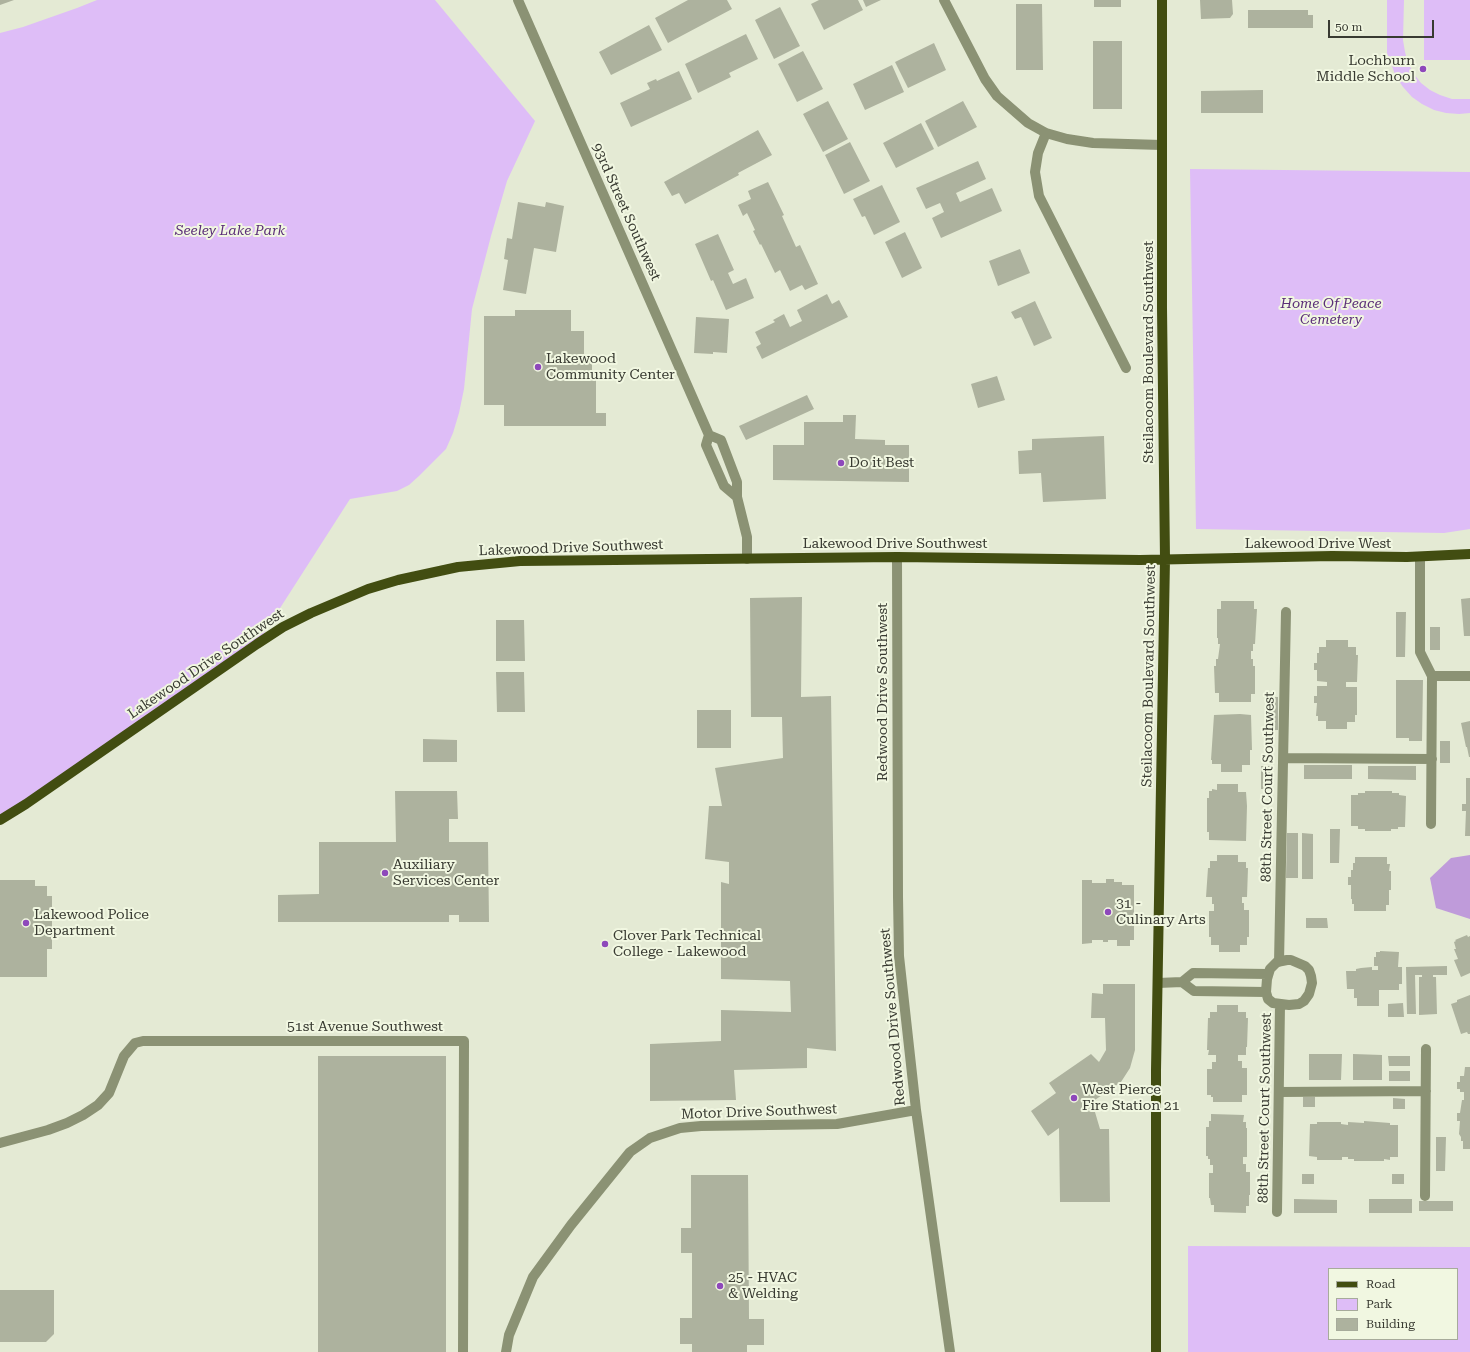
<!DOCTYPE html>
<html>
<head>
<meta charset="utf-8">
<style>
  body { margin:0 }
  #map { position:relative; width:1470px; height:1352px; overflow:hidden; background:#e4ead4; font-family:"Roboto Serif",serif }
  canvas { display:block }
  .legend { position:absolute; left:1328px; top:1268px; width:130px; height:72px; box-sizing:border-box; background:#f1f7e1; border:1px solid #a7ab9b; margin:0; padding:5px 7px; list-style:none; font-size:12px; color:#383a31 }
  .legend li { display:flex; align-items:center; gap:8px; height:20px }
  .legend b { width:20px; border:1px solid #a7ab9b }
  .scale { position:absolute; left:1328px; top:20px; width:106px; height:18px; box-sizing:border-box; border:2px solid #383a31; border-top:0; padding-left:5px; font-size:12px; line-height:14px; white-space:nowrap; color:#383a31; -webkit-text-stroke:3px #f1f7e1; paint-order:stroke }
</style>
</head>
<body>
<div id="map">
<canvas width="1470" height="1352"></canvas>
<ul class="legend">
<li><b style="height:5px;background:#424d11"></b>Road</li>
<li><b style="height:11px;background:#debdf7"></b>Park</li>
<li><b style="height:11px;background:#adb29e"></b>Building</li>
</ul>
<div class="scale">50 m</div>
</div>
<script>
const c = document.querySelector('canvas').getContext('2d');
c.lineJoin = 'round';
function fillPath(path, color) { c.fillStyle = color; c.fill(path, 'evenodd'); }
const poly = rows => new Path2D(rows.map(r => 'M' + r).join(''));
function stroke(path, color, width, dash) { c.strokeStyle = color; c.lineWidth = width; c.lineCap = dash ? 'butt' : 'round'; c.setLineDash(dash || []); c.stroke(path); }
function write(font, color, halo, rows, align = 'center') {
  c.font = font + ' "Roboto Serif",serif'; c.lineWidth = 4; c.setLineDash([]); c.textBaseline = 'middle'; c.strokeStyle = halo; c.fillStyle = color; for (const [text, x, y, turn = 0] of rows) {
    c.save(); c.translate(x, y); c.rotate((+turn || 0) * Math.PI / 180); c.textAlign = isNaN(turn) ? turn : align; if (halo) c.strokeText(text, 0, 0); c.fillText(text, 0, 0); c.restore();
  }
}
const green = poly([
  [97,0,435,0,535,121,507,181,491,236,472,309,464,389,459,413,453,433,446,449,419,476,409,485,397,491,350,499,257,644,0,820,0,33,23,27,77,8],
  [1387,0,1404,0,1403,40,1405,52,1408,63,1414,74,1421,83,1430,90,1440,95,1452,99,1470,99,1470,113,1459,114,1446,113,1434,110,1422,104,1412,97,1403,87,1396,77,1387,53],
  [1424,0,1470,0,1470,60,1424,60],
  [1190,169,1470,172,1470,529,1444,533,1196,529],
  [1188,1246,1470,1247,1470,1352,1188,1352],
  [1329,1269,1457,1269,1457,1339,1329,1339]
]);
const forest = poly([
  [1470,855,1470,919,1436,908,1430,878,1451,858]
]);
const building = poly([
  [0,0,14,0,0,5],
  [688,0,727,0,732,9,668,43,655,18],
  [819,0,858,0,863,10,824,30,811,4],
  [863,0,881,0,866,7],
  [1094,0,1121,0,1121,7,1094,7],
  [1200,0,1232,0,1233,14,1230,18,1201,19],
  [1016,4,1042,4,1043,70,1016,70],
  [780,7,800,46,774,59,755,20],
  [1248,10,1308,10,1308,15,1313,15,1313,28,1248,28],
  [649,25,662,50,611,75,599,52],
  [746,34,758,59,729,73,731,77,698,93,685,64],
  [1093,41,1122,41,1122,109,1093,109],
  [934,43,946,70,908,88,895,62],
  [803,51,823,89,797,102,778,64],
  [892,65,904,92,865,110,853,84],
  [679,71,692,99,631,127,620,103,650,89,647,83,656,79,657,81],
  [1263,90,1263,113,1201,113,1201,91],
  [828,101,848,139,823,152,803,114],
  [963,101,977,127,938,147,925,121],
  [921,123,934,149,896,168,883,143],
  [758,130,772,155,738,173,739,175,685,204,679,193,672,196,664,182],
  [850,142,870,181,844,194,825,155],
  [978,161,986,179,956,193,960,202,992,188,1002,211,941,238,932,218,944,212,940,203,926,209,916,188],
  [768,182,784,215,782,216,796,247,800,245,818,284,805,290,802,285,790,291,780,270,775,273,761,244,760,245,753,231,755,230,747,213,743,216,738,205,751,199,748,191],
  [882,185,900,222,874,235,865,216,862,217,853,199],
  [518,202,545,207,546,202,564,206,556,252,534,248,526,294,503,290,508,260,504,259,507,238,512,239],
  [905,232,922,268,902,278,885,242],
  [718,234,734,270,728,273,733,284,746,278,754,298,726,310,713,280,711,281,695,244],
  [1020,249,1030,273,998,286,989,261],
  [827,294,832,304,839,300,848,317,762,359,756,347,761,344,755,332,775,322,773,320,784,314,790,327,802,321,797,310],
  [1035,301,1052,338,1034,346,1021,317,1015,319,1011,312],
  [515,310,571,310,571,331,584,331,584,356,592,356,592,378,596,378,596,413,606,413,606,426,504,426,504,405,484,405,484,316,515,316],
  [696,317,729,319,727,353,713,352,713,354,694,353],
  [997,376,1005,400,978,408,971,384],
  [807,395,814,409,746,440,739,426],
  [843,415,856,415,855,439,885,440,885,445,909,445,909,482,773,480,773,445,804,445,804,422,843,422],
  [1104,436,1106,499,1043,502,1041,473,1019,474,1018,451,1032,450,1032,439],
  [802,597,801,697,831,696,836,1051,807,1048,807,1068,734,1070,736,1100,650,1101,650,1044,721,1041,721,1010,791,1012,790,981,721,979,721,882,729,884,729,862,705,859,709,806,722,806,715,768,783,758,782,717,751,717,750,598],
  [1470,598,1470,636,1464,636,1461,599],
  [1221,601,1254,601,1254,609,1257,609,1255,644,1253,644,1253,651,1251,651,1251,659,1253,659,1253,666,1255,666,1255,694,1251,694,1251,702,1219,702,1219,693,1215,693,1214,666,1216,666,1216,659,1218,659,1220,644,1218,644,1218,638,1217,638,1217,609,1221,609],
  [1396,612,1406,612,1405,657,1396,657],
  [496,620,524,620,525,661,496,661],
  [1430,627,1440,627,1440,650,1430,650],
  [1326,640,1348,640,1348,647,1356,647,1356,655,1358,655,1357,682,1346,682,1346,687,1357,687,1357,715,1355,715,1355,722,1347,722,1347,729,1326,729,1326,721,1318,721,1318,716,1316,716,1317,703,1314,703,1314,696,1317,696,1317,686,1327,686,1327,682,1317,681,1317,670,1314,670,1314,663,1317,663,1317,653,1319,653,1319,647,1326,647],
  [496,672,524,672,525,712,497,712],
  [1396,680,1423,680,1422,741,1409,741,1409,738,1396,738],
  [1268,697,1278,697,1278,730,1268,730],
  [697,710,731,710,731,748,697,748],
  [1240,714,1251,715,1252,750,1250,750,1250,765,1242,765,1242,772,1221,772,1221,764,1212,764,1212,760,1211,760,1214,715],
  [1470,721,1470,757,1469,757,1467,747,1466,747,1461,723],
  [423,739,457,740,457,762,423,762],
  [1440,741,1450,741,1450,763,1440,763],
  [1304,765,1352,765,1352,779,1304,779],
  [1261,766,1271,766,1271,789,1261,789],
  [1368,766,1416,766,1416,780,1368,779],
  [1466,778,1470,778,1470,836,1465,836,1466,811,1462,811,1462,804,1466,804],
  [1217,784,1238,784,1238,792,1246,792,1247,806,1246,841,1209,840,1209,832,1207,832,1207,798,1209,798,1209,791,1212,791,1212,789,1217,790],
  [395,791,457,791,458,819,449,819,449,842,488,842,489,922,459,922,459,915,449,915,449,922,278,922,278,895,319,894,319,842,396,842],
  [1365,791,1392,791,1392,793,1399,793,1399,795,1406,796,1405,827,1398,827,1398,829,1391,829,1391,831,1365,831,1365,829,1358,829,1358,826,1351,826,1351,795,1358,795,1358,793,1365,793],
  [1330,829,1340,829,1339,863,1330,863],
  [1287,833,1298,833,1298,878,1286,878],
  [1302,833,1313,834,1313,879,1302,879],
  [1217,855,1238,855,1238,862,1246,862,1246,868,1248,868,1247,897,1242,897,1242,903,1244,903,1244,910,1249,910,1249,937,1247,937,1247,945,1240,945,1240,952,1219,952,1219,945,1211,945,1211,937,1209,937,1209,911,1214,911,1214,904,1212,904,1212,897,1206,897,1208,868,1210,868,1210,861,1217,861],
  [1355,857,1387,857,1387,864,1390,864,1389,871,1391,871,1391,890,1389,890,1389,905,1386,905,1386,911,1354,911,1354,904,1352,904,1352,899,1351,899,1351,885,1348,885,1348,877,1351,877,1351,870,1353,870,1353,863,1355,863],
  [1106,879,1114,879,1114,882,1122,882,1122,885,1134,885,1134,940,1130,940,1130,946,1117,946,1117,940,1108,940,1108,942,1103,942,1103,940,1092,940,1092,943,1082,944,1082,880,1092,880,1092,883,1106,883],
  [0,880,35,880,35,886,47,886,47,896,52,896,52,949,47,949,47,977,0,977],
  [1306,918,1327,918,1328,928,1306,928],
  [1467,935,1468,937,1470,936,1470,973,1461,977,1454,960,1458,959,1454,949,1456,949,1454,942,1456,941,1455,940],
  [1380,951,1399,952,1398,967,1402,967,1402,984,1399,984,1399,990,1379,990,1379,1006,1357,1006,1357,998,1354,998,1354,989,1347,989,1346,971,1356,971,1356,969,1361,968,1372,967,1372,970,1378,970,1378,966,1374,966,1374,957,1376,957,1376,952,1380,952],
  [1447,966,1447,975,1433,975,1433,977,1436,977,1437,1014,1419,1015,1419,977,1422,977,1422,975,1415,975,1416,1014,1407,1014,1406,967],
  [1103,984,1135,984,1135,1050,1130,1068,1121,1082,1092,1102,1100,1129,1109,1129,1110,1202,1060,1202,1059,1128,1048,1136,1031,1111,1056,1093,1049,1083,1091,1054,1099,1062,1106,1050,1105,1018,1091,1018,1092,993,1103,994],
  [1470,995,1470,1034,1468,1034,1467,1032,1461,1034,1451,1004,1457,1002,1457,1000],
  [1403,1003,1404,1017,1388,1017,1388,1004],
  [1217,1005,1238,1005,1238,1012,1246,1012,1246,1018,1248,1018,1247,1047,1246,1047,1246,1055,1238,1055,1238,1061,1242,1061,1242,1068,1247,1068,1247,1095,1242,1095,1242,1102,1213,1102,1213,1097,1211,1097,1211,1095,1207,1095,1207,1069,1212,1069,1212,1062,1216,1062,1216,1055,1208,1055,1209,1050,1207,1050,1208,1018,1210,1018,1210,1012,1217,1012],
  [1309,1054,1342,1054,1341,1080,1309,1080],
  [1353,1054,1382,1055,1382,1080,1353,1080],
  [318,1056,446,1056,446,1352,318,1352],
  [1388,1056,1410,1056,1410,1066,1389,1066],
  [1465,1067,1470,1067,1470,1149,1463,1149,1463,1141,1461,1141,1461,1137,1459,1134,1460,1121,1457,1121,1457,1113,1460,1113,1462,1100,1464,1100,1464,1092,1460,1092,1460,1089,1457,1089,1457,1082,1460,1082,1460,1076,1464,1076],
  [1389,1071,1410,1071,1410,1081,1389,1081],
  [1303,1097,1315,1097,1315,1107,1303,1107],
  [1393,1098,1405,1099,1405,1109,1393,1109],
  [1211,1114,1244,1115,1243,1122,1246,1122,1246,1128,1247,1128,1247,1157,1243,1157,1243,1164,1246,1164,1246,1172,1250,1172,1250,1195,1249,1195,1249,1206,1246,1206,1246,1213,1214,1212,1214,1205,1211,1205,1210,1198,1209,1198,1209,1173,1213,1173,1213,1165,1210,1165,1210,1159,1208,1159,1208,1156,1206,1156,1206,1127,1209,1127,1209,1121,1211,1121],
  [1364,1121,1390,1123,1390,1125,1398,1125,1398,1157,1390,1157,1390,1160,1384,1159,1384,1161,1354,1161,1354,1159,1348,1159,1348,1157,1342,1157,1342,1160,1317,1160,1317,1157,1309,1156,1310,1124,1317,1124,1317,1122,1341,1122,1341,1124,1348,1125,1348,1122,1364,1123],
  [1436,1137,1446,1137,1445,1171,1436,1171],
  [1302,1174,1314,1174,1314,1184,1302,1184],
  [1392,1174,1404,1174,1404,1184,1392,1184],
  [691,1175,748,1175,749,1319,764,1319,764,1345,747,1345,747,1352,692,1352,692,1344,680,1344,680,1318,692,1318,692,1253,681,1253,681,1228,691,1228],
  [1294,1199,1337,1200,1337,1213,1294,1213],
  [1369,1199,1412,1199,1412,1213,1369,1213],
  [1419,1201,1453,1201,1453,1211,1419,1211],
  [0,1290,54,1290,54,1334,46,1342,0,1342]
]);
const minor = poly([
  [518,0,709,435,706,445,724,486,737,497],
  [944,0,985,79,997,96,1028,123,1046,133,1067,139,1093,143,1162,145],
  [1046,133,1038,153,1035,172,1039,196,1126,368],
  [709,435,721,440,737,482,737,497,747,537,747,559],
  [897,557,898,897,899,956,916,1110,950,1352],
  [1420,557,1420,652,1432,676,1431,824],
  [1432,676,1470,676],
  [1283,758,1432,759],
  [1287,960,1291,960,1305,966,1309,970,1311,976,1312,983,1309,994,1304,1001,1299,1004,1289,1005,1273,1003,1268,999,1266,992,1267,979,1270,969,1277,962,1287,960],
  [1279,962,1286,612],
  [1182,982,1194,991,1266,992],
  [1158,983,1182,982,1193,973,1268,974],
  [1279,1092,1426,1091],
  [0,1143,48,1130,67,1123,83,1115,98,1105,109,1093,124,1056,135,1043,143,1041,464,1041,463,1352],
  [1425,1196,1426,1049],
  [1277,1212,1280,1005],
  [506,1352,509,1335,533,1277,571,1225,630,1152,650,1138,680,1128,701,1126,837,1124,916,1110]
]);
const major = poly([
  [0,820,26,804,257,644,283,627,311,613,368,589,398,580,458,567,520,561,897,557,1140,560,1332,556,1407,557,1470,554],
  [1156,1352,1156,1070,1165,559,1162,308,1162,0]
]);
const markers = [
  [1423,69,4,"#8e48bb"],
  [538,367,4,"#8e48bb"],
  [841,463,4,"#8e48bb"],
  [385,873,4,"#8e48bb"],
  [1108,912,4,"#8e48bb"],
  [26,923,4,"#8e48bb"],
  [605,944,4,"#8e48bb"],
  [1074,1098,4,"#8e48bb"],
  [720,1286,4,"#8e48bb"]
];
const poiNames = [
  ["Lochburn",1415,61,"right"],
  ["Middle School",1415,77,"right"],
  ["Lakewood",546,359],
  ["Community Center",546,375],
  ["Do it Best",849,463],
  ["Auxiliary",393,865],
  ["Services Center",393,881],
  ["31 -",1116,904],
  ["Culinary Arts",1116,920],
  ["Lakewood Police",34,915],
  ["Department",34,931],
  ["Clover Park Technical",613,936],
  ["College - Lakewood",613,952],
  ["West Pierce",1082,1090],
  ["Fire Station 21",1082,1106],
  ["25 - HVAC",728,1278],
  ["& Welding",728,1294]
];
const streetNames = [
  ["93rd Street Southwest",626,212,66],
  ["Steilacoom Boulevard Southwest",1149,352,-90],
  ["Lakewood Drive Southwest",895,544],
  ["Lakewood Drive West",1318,544],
  ["Lakewood Drive Southwest",571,548,-2],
  ["Lakewood Drive Southwest",206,664,-34],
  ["Steilacoom Boulevard Southwest",1149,676,-89],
  ["Redwood Drive Southwest",883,692,-90],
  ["88th Street Court Southwest",1268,787,-89],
  ["Redwood Drive Southwest",893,1017,-95],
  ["51st Avenue Southwest",365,1027],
  ["88th Street Court Southwest",1265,1108,-89],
  ["Motor Drive Southwest",759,1112,-2]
];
const parkNames = [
  ["Seeley Lake Park",230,231],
  ["Home Of Peace",1331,304],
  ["Cemetery",1331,320]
];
fillPath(green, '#debdf7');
fillPath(forest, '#bf9bda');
fillPath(building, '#adb29e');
stroke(minor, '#8b9274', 10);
stroke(major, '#424d11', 10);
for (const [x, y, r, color] of markers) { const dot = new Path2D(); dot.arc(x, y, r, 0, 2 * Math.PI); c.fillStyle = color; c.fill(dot); stroke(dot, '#f1f7e1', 1.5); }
write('14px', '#383a31', '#f1f7e1', poiNames, 'left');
write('14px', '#383a31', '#f1f7e1', streetNames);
write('italic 14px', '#5b2e78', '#f1f7e1', parkNames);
</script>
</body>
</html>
